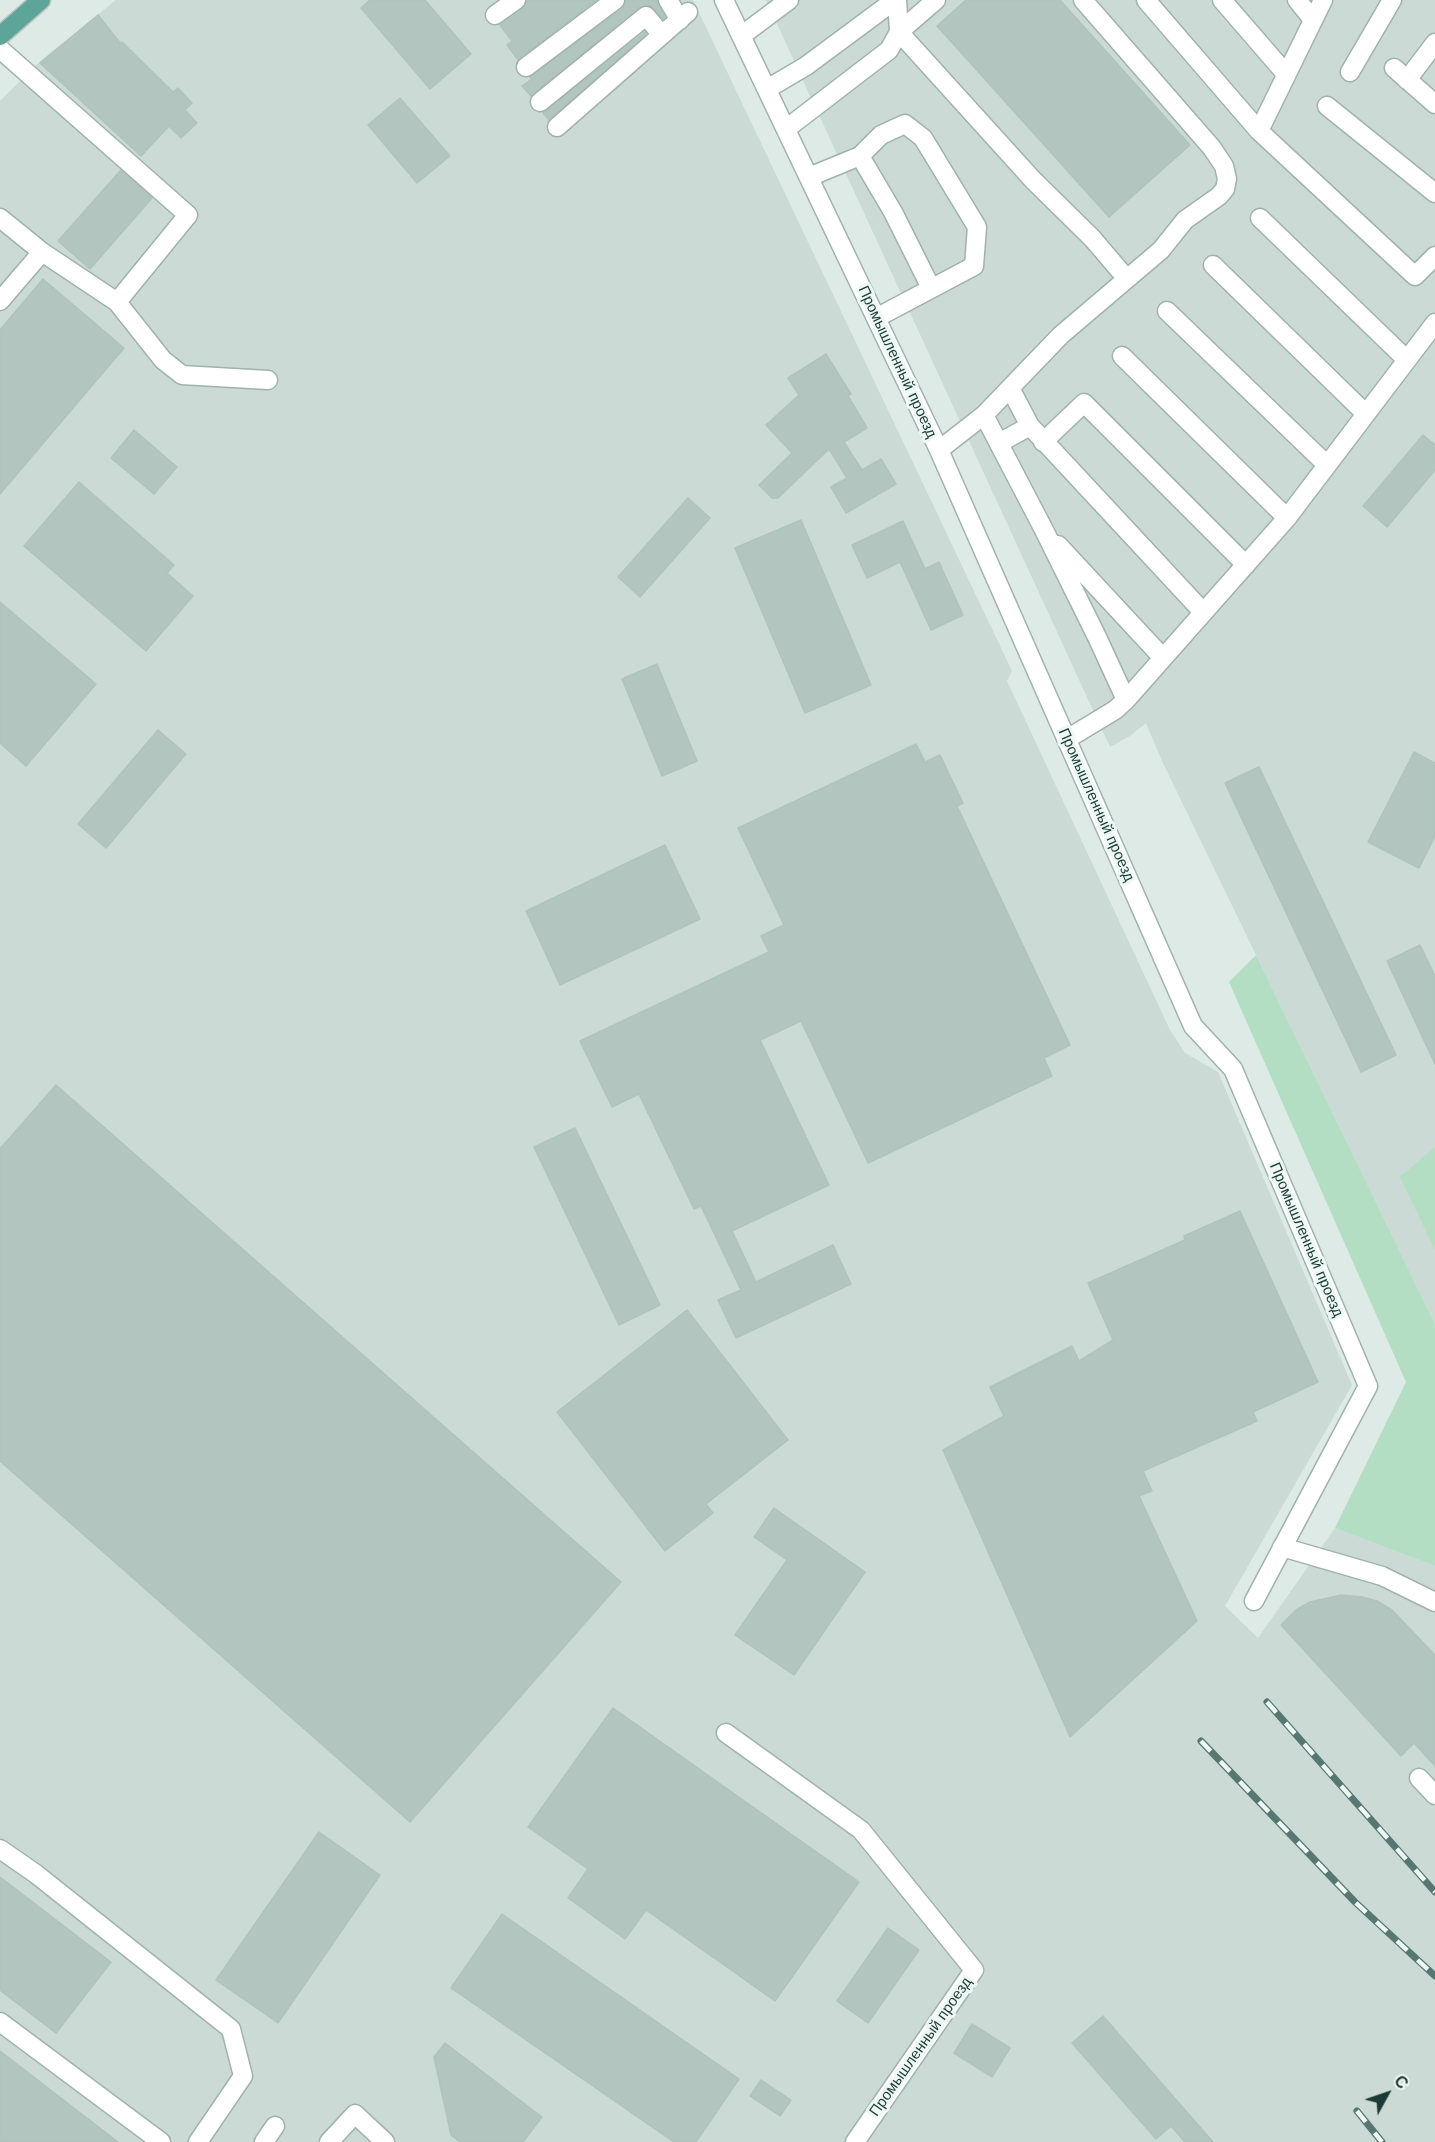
<!DOCTYPE html>
<html>
<head>
<meta charset="utf-8">
<style>
  body { margin:0 }
  #map { position:relative; width:1435px; height:2142px; overflow:hidden; background:#ddeae6; font-family:Arial,sans-serif }
  canvas { display:block }
  .north { position:absolute; left:1357px; top:2064px; width:60px; height:60px; -webkit-text-stroke:4px #edf7f3; paint-order:stroke; rotate:50deg; font-size:16px; font-weight:700; line-height:24px; text-align:center; color:#1d3b36 }
  .north::after { content:''; display:block; margin:auto; width:21px; height:27px; background:#1d3b36; clip-path:polygon(50% 0,100% 100%,50% 72%,0 100%) }
</style>
</head>
<body>
<div id="map">
<canvas width="1435" height="2142"></canvas>
<div class="north">С</div>
</div>
<script>
const c = document.querySelector('canvas').getContext('2d');
c.lineJoin = 'round';
function fillPath(path, color) { c.fillStyle = color; c.fill(path, 'evenodd'); }
const poly = rows => new Path2D(rows.map(r => 'M' + r).join(''));
function stroke(path, color, width, dash) { c.strokeStyle = color; c.lineWidth = width; c.lineCap = dash ? 'butt' : 'round'; c.setLineDash(dash || []); c.stroke(path); }
function write(font, color, halo, rows, align = 'center') {
  c.font = font + ' Arial,sans-serif'; c.lineWidth = 6; c.setLineDash([]); c.textBaseline = 'middle'; c.strokeStyle = halo; c.fillStyle = color; for (const [text, x, y, turn = 0] of rows) {
    c.save(); c.translate(x, y); c.rotate((+turn || 0) * Math.PI / 180); c.textAlign = isNaN(turn) ? turn : align; if (halo) c.strokeText(text, 0, 0); c.fillText(text, 0, 0); c.restore();
  }
}
const built = poly([
  [116,0,693,0,1012,671,1007,681,1170,1030,1185,1053,1218,1072,1352,1385,1225,1606,1258,1638,1335,1528,1435,1566,1435,2142,0,2142,0,101,39,62],
  [766,0,1435,0,1435,1324,1161,759,1146,723,1130,736,1110,747]
]);
const green = poly([
  [1256,955,1435,1324,1435,1566,1335,1528,1406,1382,1229,982],
  [1435,1147,1435,1250,1400,1177]
]);
const building = poly([
  [370,0,425,0,471,54,430,89,361,8,370,0],
  [527,0,596,0,518,60,507,45,512,41,500,25,523,9,527,0],
  [626,0,657,0,665,17,663,19,650,6,639,7,531,96,522,86,532,79,530,77,622,9,626,0],
  [966,0,1060,0,1190,145,1109,217,937,26,966,0],
  [98,15,121,44,122,42,173,92,178,88,192,103,185,110,197,123,181,138,169,126,141,156,40,63,98,15],
  [645,32,646,34,549,120,543,113,645,32],
  [400,98,450,156,417,183,368,125,400,98],
  [121,170,152,198,90,269,58,241,121,170],
  [43,279,124,348,0,494,0,330,43,279],
  [826,354,851,394,848,396,867,428,844,442,862,470,881,459,896,484,846,513,831,487,847,478,829,449,778,498,772,498,759,485,792,453,766,425,799,395,788,378,826,354],
  [134,430,177,467,154,494,111,458,134,430],
  [1423,435,1435,445,1435,470,1387,527,1363,506,1423,435],
  [79,482,174,565,167,573,193,596,146,651,24,546,79,482],
  [688,498,710,518,640,597,618,577,688,498],
  [801,520,871,685,805,713,735,548,801,520],
  [903,521,925,569,939,562,963,615,931,630,900,562,867,578,852,545,903,521],
  [0,602,96,684,26,766,0,743,0,602],
  [657,664,697,761,662,776,622,679,657,664],
  [158,730,186,754,106,848,78,824,158,730],
  [916,744,925,762,940,755,963,803,957,806,1070,1045,1044,1058,1052,1076,868,1163,801,1021,760,1040,829,1185,732,1231,756,1282,833,1245,851,1284,736,1338,718,1300,741,1290,701,1206,694,1209,639,1094,612,1107,580,1041,769,952,761,936,784,925,738,828,916,744],
  [1414,752,1435,763,1435,836,1419,868,1368,842,1414,752],
  [1259,767,1396,1055,1361,1072,1225,783,1259,767],
  [665,845,700,919,560,985,526,911,665,845],
  [1420,945,1435,976,1435,1064,1387,961,1420,945],
  [56,1085,621,1582,410,1822,0,1461,0,1149,56,1085],
  [575,1128,660,1305,619,1325,534,1147,575,1128],
  [1240,1211,1318,1382,1253,1412,1257,1421,1143,1471,1152,1491,1139,1496,1197,1621,1070,1737,943,1450,1004,1416,990,1387,1072,1346,1079,1361,1113,1340,1088,1283,1185,1240,1184,1236,1240,1211],
  [687,1310,788,1440,706,1504,713,1513,665,1551,557,1412,687,1310],
  [774,1508,865,1572,794,1675,735,1635,787,1560,754,1537,774,1508],
  [1341,1595,1362,1597,1377,1601,1392,1610,1435,1655,1435,1766,1414,1743,1401,1756,1281,1625,1296,1610,1310,1602,1341,1595],
  [613,1708,859,1882,775,2001,646,1910,625,1939,568,1898,588,1869,528,1827,613,1708],
  [319,1832,380,1875,278,2023,216,1980,319,1832],
  [0,1877,111,1962,56,2033,0,1990,0,1877],
  [502,1914,739,2079,696,2142,674,2142,451,1988,502,1914],
  [888,1928,919,1950,868,2023,837,2001,888,1928],
  [1103,2016,1213,2142,1185,2142,1171,2126,1156,2139,1072,2043,1103,2016],
  [972,2024,1010,2048,992,2077,954,2053,972,2024],
  [445,2043,542,2117,523,2142,460,2142,451,2135,434,2057,445,2043],
  [0,2051,118,2142,0,2142,0,2051],
  [761,2080,791,2100,780,2116,750,2096,761,2080]
]);
const minor = poly([
  [668,0,680,20],
  [724,0,939,450,1193,1026,1233,1069,1368,1386,1254,1601],
  [897,0,899,32,1033,180,1092,238,1127,279],
  [1146,0,1259,131,1415,276,1435,256],
  [1222,0,1286,74],
  [1297,0,1313,20],
  [495,15,516,0],
  [741,36,789,0],
  [0,49,188,215,117,302,163,360,182,375,268,380],
  [526,67,615,0],
  [1394,68,1435,104],
  [1350,72,1392,0],
  [1407,80,1435,43],
  [767,89,806,66,895,0],
  [540,102,646,16,662,35],
  [1327,106,1435,193],
  [557,127,688,12],
  [786,129,889,50,899,32,936,0],
  [1259,131,1323,0],
  [860,156,893,212,931,288],
  [809,177,860,156,881,135,905,124,923,138,977,227,974,266,876,318],
  [0,218,42,252,0,301],
  [1260,218,1407,360],
  [42,252,117,302],
  [1213,265,1366,414],
  [1167,311,1327,465],
  [1122,356,1287,518],
  [1010,388,1030,426,1203,612],
  [984,415,1044,530,1097,637,1126,700],
  [1043,442,1084,403,1246,565],
  [999,443,1030,426],
  [939,450,984,415,1061,335,1161,250,1185,220,1219,196,1225,189,1227,179,1224,166,1212,148,1083,0],
  [1058,545,1163,658],
  [1067,739,1115,710,1126,700,1287,518,1435,323],
  [1282,1547,1382,1576,1435,1602],
  [726,1733,861,1830,974,1970,855,2142],
  [1419,1778,1435,1795],
  [0,1849,36,1874,231,2029,243,2076,198,2142],
  [0,2022,161,2142],
  [264,2142,275,2126],
  [329,2142,355,2114,385,2142]
]);
const major = poly([
  [0,36,41,0]
]);
const rail = poly([
  [1267,1702,1435,1892],
  [1201,1741,1355,1902,1435,1976],
  [1357,2111,1382,2142]
]);
const streetNames = [
  ["Промышленный проезд",897,362,65],
  ["Промышленный проезд",1096,805,66],
  ["Промышленный проезд",1306,1240,67],
  ["Промышленный проезд",921,2047,-55]
];
fillPath(built, '#cbdad5');
fillPath(green, '#b3dec3');
fillPath(building, '#b2c5bf');
stroke(building, '#afc4be', 1.5);
stroke(minor, '#a0b2ae', 21);
stroke(major, '#bbc4c3', 21);
stroke(minor, '#fff', 18);
stroke(major, '#5da499', 18);
stroke(rail, '#577772', 7);
stroke(rail, '#edf7f3', 4.5, [14]);
write('15px', '#1d3b36', '#edf7f3', streetNames);
</script>
</body>
</html>
